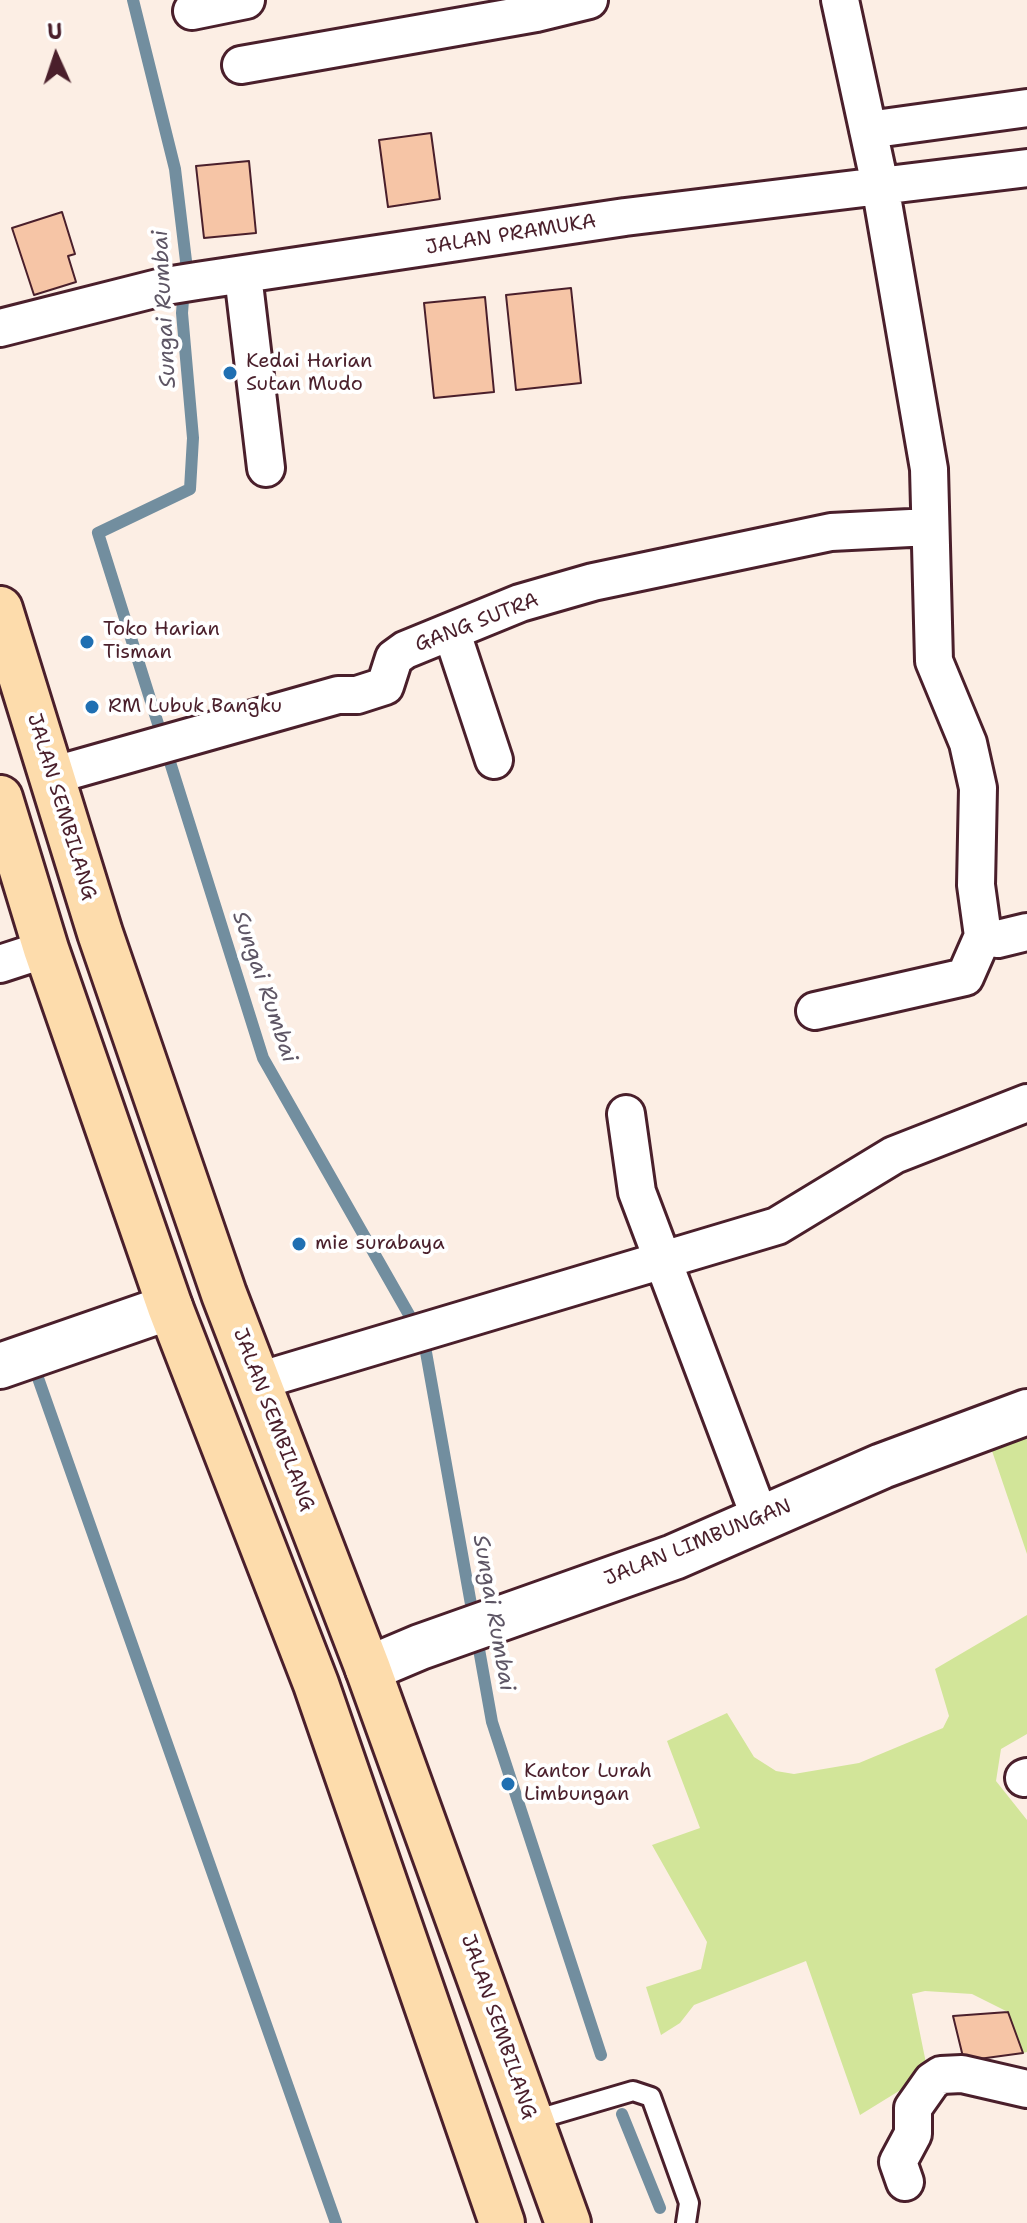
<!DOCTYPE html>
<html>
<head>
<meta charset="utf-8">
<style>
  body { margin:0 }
  #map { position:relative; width:1027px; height:2223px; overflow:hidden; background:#fceee4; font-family:"Shantell Sans",sans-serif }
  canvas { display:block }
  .north { position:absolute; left:16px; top:16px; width:80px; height:80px; -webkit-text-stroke:6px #fff; paint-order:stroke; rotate:357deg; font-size:22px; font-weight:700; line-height:32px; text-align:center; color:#4a1f2b }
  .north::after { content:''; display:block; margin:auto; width:28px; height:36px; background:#4a1f2b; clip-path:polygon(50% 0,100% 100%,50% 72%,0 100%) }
</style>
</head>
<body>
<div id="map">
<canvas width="1027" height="2223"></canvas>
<div class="north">U</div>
</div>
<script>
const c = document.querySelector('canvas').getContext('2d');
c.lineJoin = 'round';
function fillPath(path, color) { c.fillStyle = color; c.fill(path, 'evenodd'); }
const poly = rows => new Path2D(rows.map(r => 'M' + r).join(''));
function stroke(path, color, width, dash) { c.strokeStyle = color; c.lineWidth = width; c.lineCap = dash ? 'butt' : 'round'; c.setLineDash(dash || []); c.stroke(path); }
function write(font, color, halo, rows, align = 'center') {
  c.font = font + ' "Shantell Sans",sans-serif'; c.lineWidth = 8; c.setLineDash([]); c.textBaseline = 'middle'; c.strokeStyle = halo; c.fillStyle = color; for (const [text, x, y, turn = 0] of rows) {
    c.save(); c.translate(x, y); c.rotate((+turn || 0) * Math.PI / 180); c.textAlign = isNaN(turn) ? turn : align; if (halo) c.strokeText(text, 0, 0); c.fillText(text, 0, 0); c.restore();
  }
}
const green = poly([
  [1027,1431,1027,1554,990,1445],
  [1027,1615,1027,1734,1001,1749,996,1781,1027,1820,1027,2052,1023,2053,1008,2012,972,1994,925,1991,912,1994,927,2068,920,2078,860,2115,806,1961,694,2005,680,2023,661,2035,646,1987,701,1969,707,1942,652,1845,700,1828,667,1741,727,1713,754,1757,776,1771,794,1774,859,1763,943,1728,949,1716,935,1669]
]);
const stream = poly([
  [133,0,175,169,186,261,182,313,193,438,190,489,98,533,263,1058,424,1341,492,1722,601,2055],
  [38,1378,336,2223],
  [622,2114,660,2208]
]);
const building = poly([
  [431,133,440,199,388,207,379,140,431,133],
  [249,161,256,233,204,238,196,166,249,161],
  [62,212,75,254,68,256,76,282,34,295,12,228,62,212],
  [571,288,581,383,516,390,506,295,571,288],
  [485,297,494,392,434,398,424,303,485,297],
  [1008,2012,1023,2053,964,2061,953,2016,1008,2012]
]);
const lane = poly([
  [531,2121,633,2091,651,2097,689,2203,686,2223]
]);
const street = poly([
  [840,0,880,185,929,469,934,661,968,743,978,788,976,885,983,936,998,939,1027,932],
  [192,11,246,0],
  [241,65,536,13,589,0],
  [868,130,1027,108],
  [243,275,266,468],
  [0,328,166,286,197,281,625,217,1027,168],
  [452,633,494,760],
  [51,776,338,695,357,695,385,686,394,658,405,650,520,603,593,582,831,532,930,527],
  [0,964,46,949],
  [815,1011,965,977,983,936],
  [626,1114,637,1192,760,1518],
  [258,1381,777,1226,894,1155,1027,1103],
  [1024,1778,1027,1777],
  [905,2182,898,2162,913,2134,913,2108,932,2081,941,2075,962,2074,1027,2089]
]);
const secondary = poly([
  [0,1366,170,1307],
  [368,1669,420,1647,674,1557,882,1466,1027,1412]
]);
const primary = poly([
  [0,609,100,933,224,1294,368,1669,568,2223],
  [0,798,46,949,170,1307,316,1684,502,2223]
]);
const markers = [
  [230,373,8,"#1f6fb2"],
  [87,642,8,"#1f6fb2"],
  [92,707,8,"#1f6fb2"],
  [299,1244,8,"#1f6fb2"],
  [508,1784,8,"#1f6fb2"]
];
const streetNames = [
  ["JALAN PRAMUKA",511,235,-9],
  ["GANG SUTRA",477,623,-21],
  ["JALAN SEMBILANG",61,807,73],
  ["JALAN SEMBILANG",273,1420,69],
  ["JALAN LIMBUNGAN",698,1543,-22],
  ["JALAN SEMBILANG",498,2027,71]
];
const poiNames = [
  ["Kedai Harian",246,362],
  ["Sutan Mudo",246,385],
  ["Toko Harian",103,630],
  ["Tisman",103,653],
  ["RM Lubuk Bangku",108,707],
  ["mie surabaya",315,1244],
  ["Kantor Lurah",524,1772],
  ["Limbungan",524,1795]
];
const waterNames = [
  ["Sungai Rumbai",165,309,-93],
  ["Sungai Rumbai",264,987,71],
  ["Sungai Rumbai",493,1613,80]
];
fillPath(green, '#d2e599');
stroke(stream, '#728e9f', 12);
fillPath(building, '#f6c5a6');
stroke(building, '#4a1f2b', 2);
stroke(lane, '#4a1f2b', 24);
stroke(street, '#4a1f2b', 42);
stroke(secondary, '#4a1f2b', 50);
stroke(primary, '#4a1f2b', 50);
stroke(lane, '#fff', 18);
stroke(street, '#fff', 36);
stroke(secondary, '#fff', 44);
stroke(primary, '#fddcac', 44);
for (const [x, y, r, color] of markers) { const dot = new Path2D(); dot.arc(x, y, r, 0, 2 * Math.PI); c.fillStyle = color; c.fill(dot); stroke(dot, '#fff', 3); }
write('20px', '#4a1f2b', '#fff', streetNames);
write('20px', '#4a1f2b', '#fff', poiNames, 'left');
write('italic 22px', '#5e5665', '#fff', waterNames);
</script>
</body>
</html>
